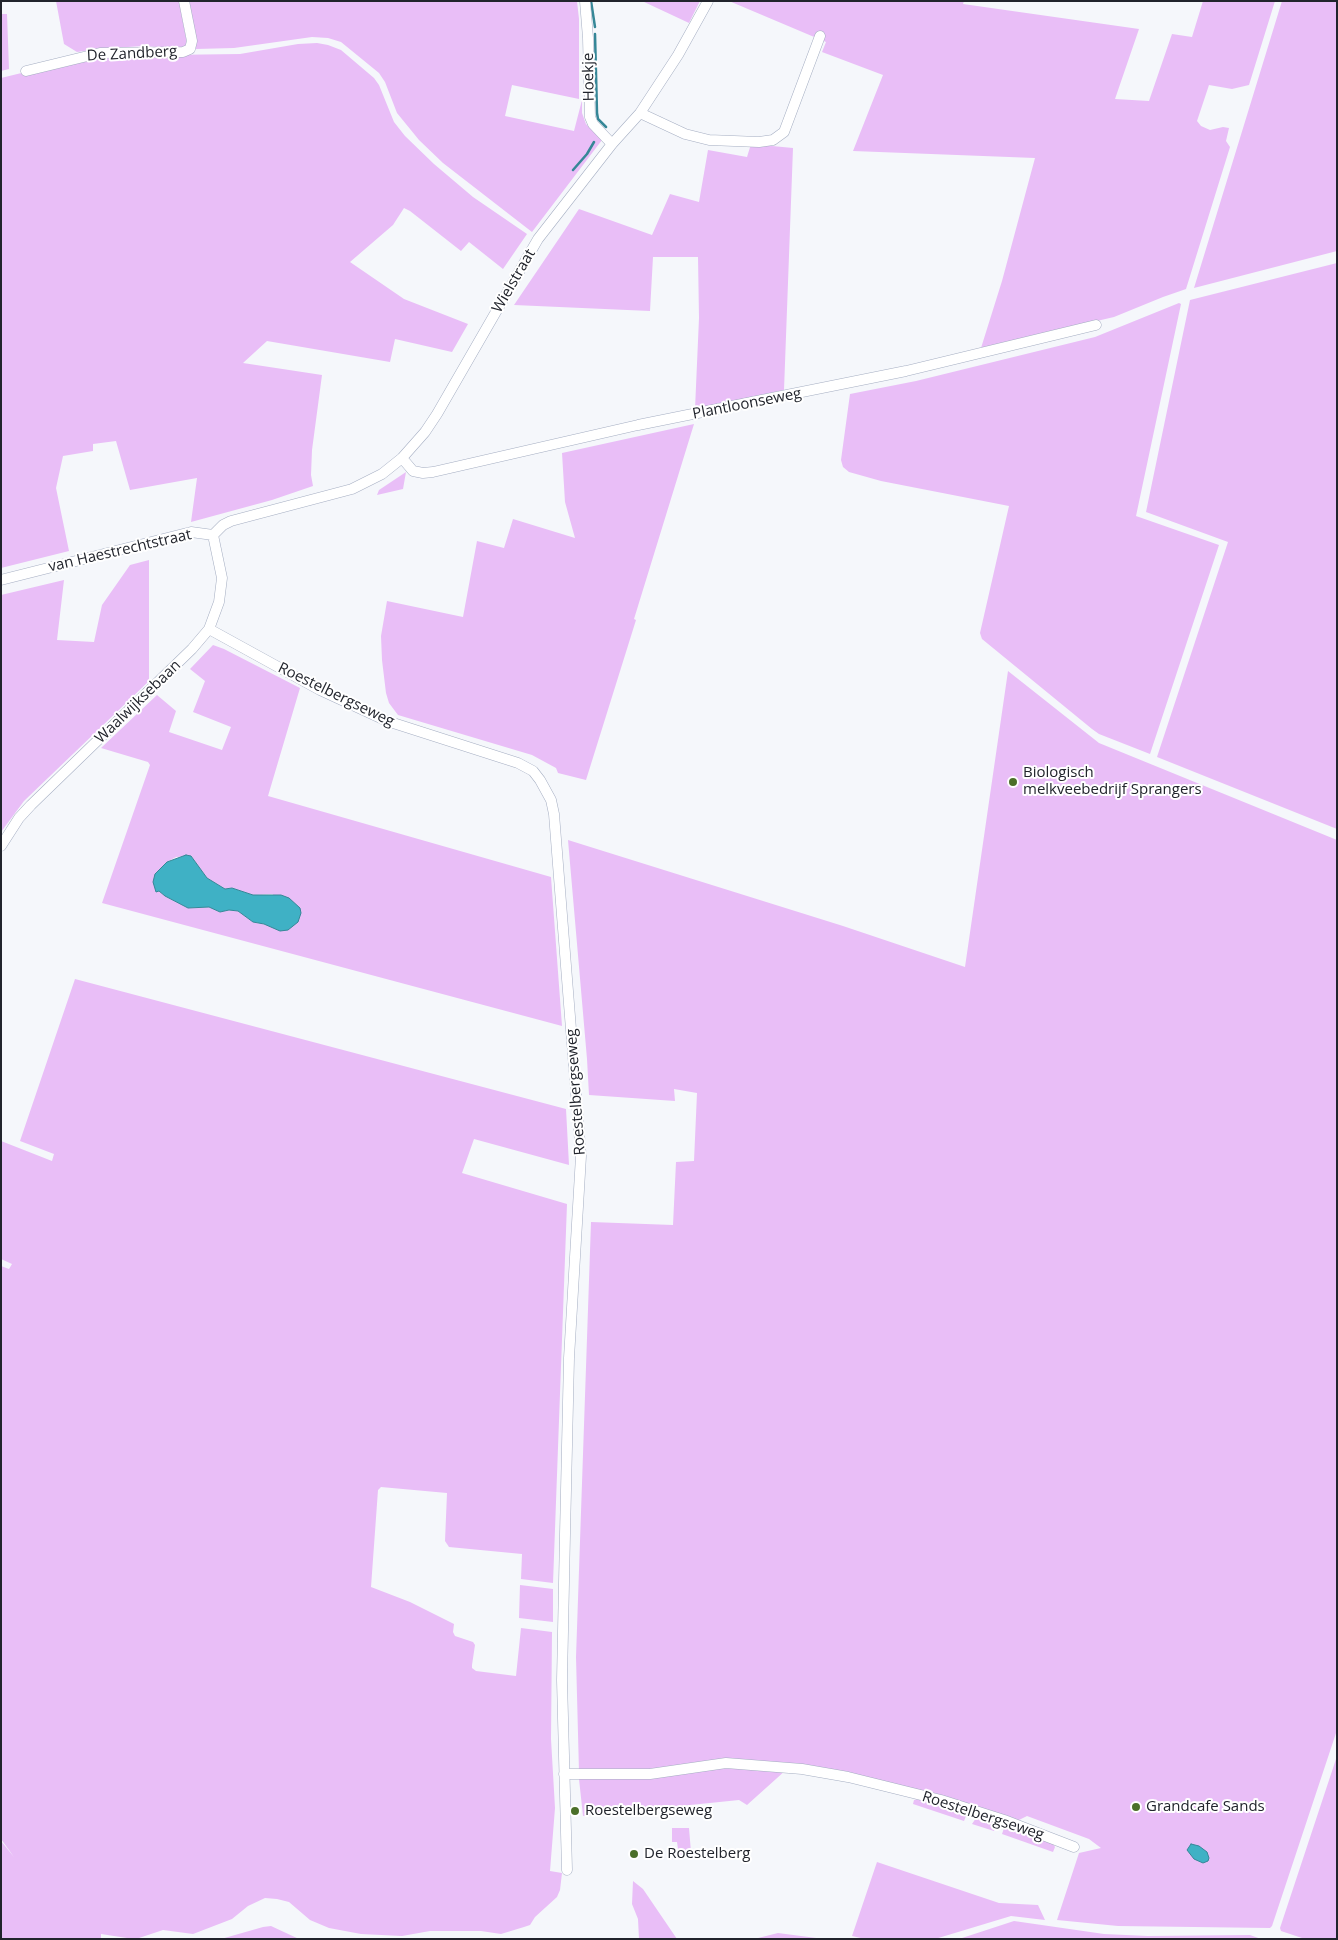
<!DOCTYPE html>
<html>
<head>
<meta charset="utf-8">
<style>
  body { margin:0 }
  #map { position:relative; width:1338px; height:1940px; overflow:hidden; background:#f5f7fb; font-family:"Open Sans",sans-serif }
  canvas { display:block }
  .frame { position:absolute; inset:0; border:2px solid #21242c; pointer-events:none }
</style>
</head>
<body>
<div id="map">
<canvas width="1338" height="1940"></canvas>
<div class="frame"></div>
</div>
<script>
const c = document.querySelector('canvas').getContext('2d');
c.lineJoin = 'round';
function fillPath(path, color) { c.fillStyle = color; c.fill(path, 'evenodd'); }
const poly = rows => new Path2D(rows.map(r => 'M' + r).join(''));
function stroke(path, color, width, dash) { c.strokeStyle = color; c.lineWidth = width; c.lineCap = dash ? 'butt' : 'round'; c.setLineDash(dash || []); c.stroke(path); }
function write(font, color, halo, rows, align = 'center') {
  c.font = font + ' "Open Sans",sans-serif'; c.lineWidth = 4; c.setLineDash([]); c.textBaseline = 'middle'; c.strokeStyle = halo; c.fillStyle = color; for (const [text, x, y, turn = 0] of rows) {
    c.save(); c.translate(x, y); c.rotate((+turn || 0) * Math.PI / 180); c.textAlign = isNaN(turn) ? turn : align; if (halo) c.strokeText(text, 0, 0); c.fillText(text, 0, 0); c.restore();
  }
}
const green = poly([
  [56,1,179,1,188,49,143,46,98,49,77,52,64,44],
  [186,1,577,1,579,19,579,99,512,85,505,116,574,131,582,100,582,113,586,124,602,140,532,232,443,163,419,140,397,113,385,82,379,73,341,42,328,38,312,37,234,48,196,49],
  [642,1,700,1,689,23],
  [729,1,964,1,963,4,1139,29,1115,99,1149,101,1172,34,1192,37,1203,1,1275,1,1249,85,1232,89,1209,85,1197,121,1201,126,1210,130,1223,127,1229,128,1226,141,1230,147,1186,289,1163,297,1114,317,981,348,1002,281,1035,158,853,151,883,75,822,52,826,42],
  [1282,1,1337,1,1337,251,1194,288],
  [1,14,7,14,9,69,1,71],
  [317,43,328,45,341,50,374,78,379,85,394,122,405,136,434,164,473,197,527,234,503,269,469,242,461,251,410,211,404,208,393,225,350,262,404,299,468,324,452,352,395,339,390,362,267,341,243,363,322,375,312,450,311,475,313,486,272,500,191,522,197,478,130,490,116,441,93,444,93,451,63,456,56,488,69,551,1,568,1,78,91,56,240,54,298,44],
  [751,144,793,148,784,390,695,409,699,318,698,257,653,257,650,311,514,305,579,209,652,235,670,194,699,202,708,150,747,157],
  [1337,263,1337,829,1157,757,1228,542,1146,512,1190,300],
  [1179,303,1181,304,1136,516,1219,545,1150,754,1099,734,1092,729,982,639,980,633,1009,506,881,481,849,472,843,467,841,460,850,394,916,381,1095,337],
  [694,424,634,619,636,620,586,780,558,773,556,768,532,755,398,715,389,703,386,693,382,660,381,636,387,601,463,617,477,541,504,548,513,519,575,538,565,502,562,453],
  [406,472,403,489,377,495,379,490],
  [149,560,149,681,24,801,1,832,1,595,64,580,57,640,94,642,102,605,130,565],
  [213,645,224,649,300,688,268,796,551,877,562,1026,102,903,150,765,148,762,101,748,157,695,176,711,169,732,222,750,231,727,193,712,205,681,190,669],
  [191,856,207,878,225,889,232,888,253,895,273,894,267,925,253,922,238,911,229,910,220,912,209,907,188,908,165,896,159,891,167,862,176,857],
  [1008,671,1099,743,1337,840,1337,1730,1272,1926,1270,1928,1118,1926,1057,1920,1079,1853,1101,1848,1089,1839,1027,1816,1017,1821,797,1764,579,1772,576,1657,591,1222,673,1225,676,1162,694,1161,697,1093,674,1089,675,1101,589,1095,587,1059,568,840,843,926,965,967],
  [75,979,566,1109,569,1165,474,1139,462,1173,567,1204,553,1583,521,1579,522,1554,449,1547,445,1541,447,1493,381,1487,378,1490,371,1587,410,1602,454,1624,453,1632,455,1636,473,1642,475,1645,472,1665,472,1668,476,1671,516,1676,521,1628,552,1632,551,1739,555,1808,550,1871,562,1873,560,1890,557,1897,535,1917,530,1925,524,1927,501,1934,481,1931,430,1931,402,1936,361,1934,329,1928,310,1920,289,1902,277,1899,265,1898,248,1906,232,1919,193,1934,163,1930,139,1938,127,1938,101,1934,101,1939,1,1939,1,1841,14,1857,1,1839,1,1266,9,1269,12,1264,1,1259,1,1141,52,1161,54,1154,20,1141],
  [520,1585,553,1589,553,1622,519,1618],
  [1337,1756,1337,1939,1305,1939,1281,1931,1280,1928],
  [724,1767,786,1770,747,1805,739,1800,583,1816,579,1779,657,1778],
  [919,1799,964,1811,966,1816,964,1821,913,1804,914,1800],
  [978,1815,994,1820,996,1827,994,1831,972,1824],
  [1008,1825,1052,1842,1055,1847,1053,1852,1002,1834,1004,1828],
  [672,1828,689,1828,691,1852,687,1852,685,1858,679,1856,677,1842,672,1842],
  [877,1862,999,1903,1038,1905,1045,1920,1011,1916,935,1939,865,1939,852,1936],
  [633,1881,643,1889,677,1939,639,1939,638,1919,632,1904],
  [1014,1921,1104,1934,1148,1936,1250,1935,1261,1939,959,1939],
  [271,1926,299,1939,221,1939,263,1927],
  [778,1933,824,1939,754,1939]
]);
const water = poly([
  [186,855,191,856,207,878,225,889,232,888,253,895,281,895,289,898,300,908,301,913,298,922,288,930,280,931,264,924,253,922,238,911,229,910,220,912,209,907,188,908,165,896,159,891,156,892,153,882,155,874,167,862,186,855],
  [1191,1844,1199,1846,1207,1852,1209,1858,1208,1861,1203,1863,1194,1859,1187,1850,1191,1844]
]);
const stream = poly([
  [591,1,595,27],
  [595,34,597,113,598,119,606,127],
  [573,170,587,154,594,142]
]);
const minor = poly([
  [585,1,588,38,590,117,593,124,612,144],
  [26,71,100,53,183,52,190,49,192,41,184,1],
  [640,113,685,134,709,140,759,142,773,140,784,132,820,36],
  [402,458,413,471,423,473,433,472,638,425,906,371,1096,325],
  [1,580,191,532,213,535,223,525,231,521,352,489,382,474,402,458,425,432,437,414,538,239,612,144,640,113,678,55,708,1],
  [209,629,320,690,387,721,518,763,533,771,540,780,551,800,554,814,581,1156,569,1358,565,1534,562,1680,567,1870],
  [1,846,19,818,31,805,192,649,209,629,219,602,222,578,213,535],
  [564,1774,650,1774,726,1763,802,1769,848,1777,941,1800,1004,1820,1074,1847]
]);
const markers = [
  [1013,782,5,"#4b6f29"],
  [1136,1807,5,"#4b6f29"],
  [575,1811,5,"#4b6f29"],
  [634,1854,5,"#4b6f29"]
];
const streetNames = [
  ["De Zandberg",132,54,-3],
  ["Hoekje",589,77,-91],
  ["Wielstraat",514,281,-60],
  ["Plantloonseweg",747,404,-11],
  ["van Haestrechtstraat",120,551,-13],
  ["Roestelbergseweg",336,695,26],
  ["Waalwijksebaan",138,702,-44],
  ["Roestelbergseweg",576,1092,-94],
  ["Roestelbergseweg",983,1816,18]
];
const poiNames = [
  ["Biologisch",1023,773],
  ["melkveebedrijf Sprangers",1023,790],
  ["Grandcafe Sands",1146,1807],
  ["Roestelbergseweg",585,1811],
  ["De Roestelberg",644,1854]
];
fillPath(green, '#e9bef7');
fillPath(water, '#3fb1c5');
stroke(water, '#368797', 1);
stroke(stream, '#368797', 2.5);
stroke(minor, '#a5aec2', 11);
stroke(minor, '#fff', 10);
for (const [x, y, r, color] of markers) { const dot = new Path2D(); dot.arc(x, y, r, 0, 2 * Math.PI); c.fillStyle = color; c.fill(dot); stroke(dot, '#fff', 2); }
write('15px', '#21242c', '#fff', streetNames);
write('15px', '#21242c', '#fff', poiNames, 'left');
</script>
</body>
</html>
